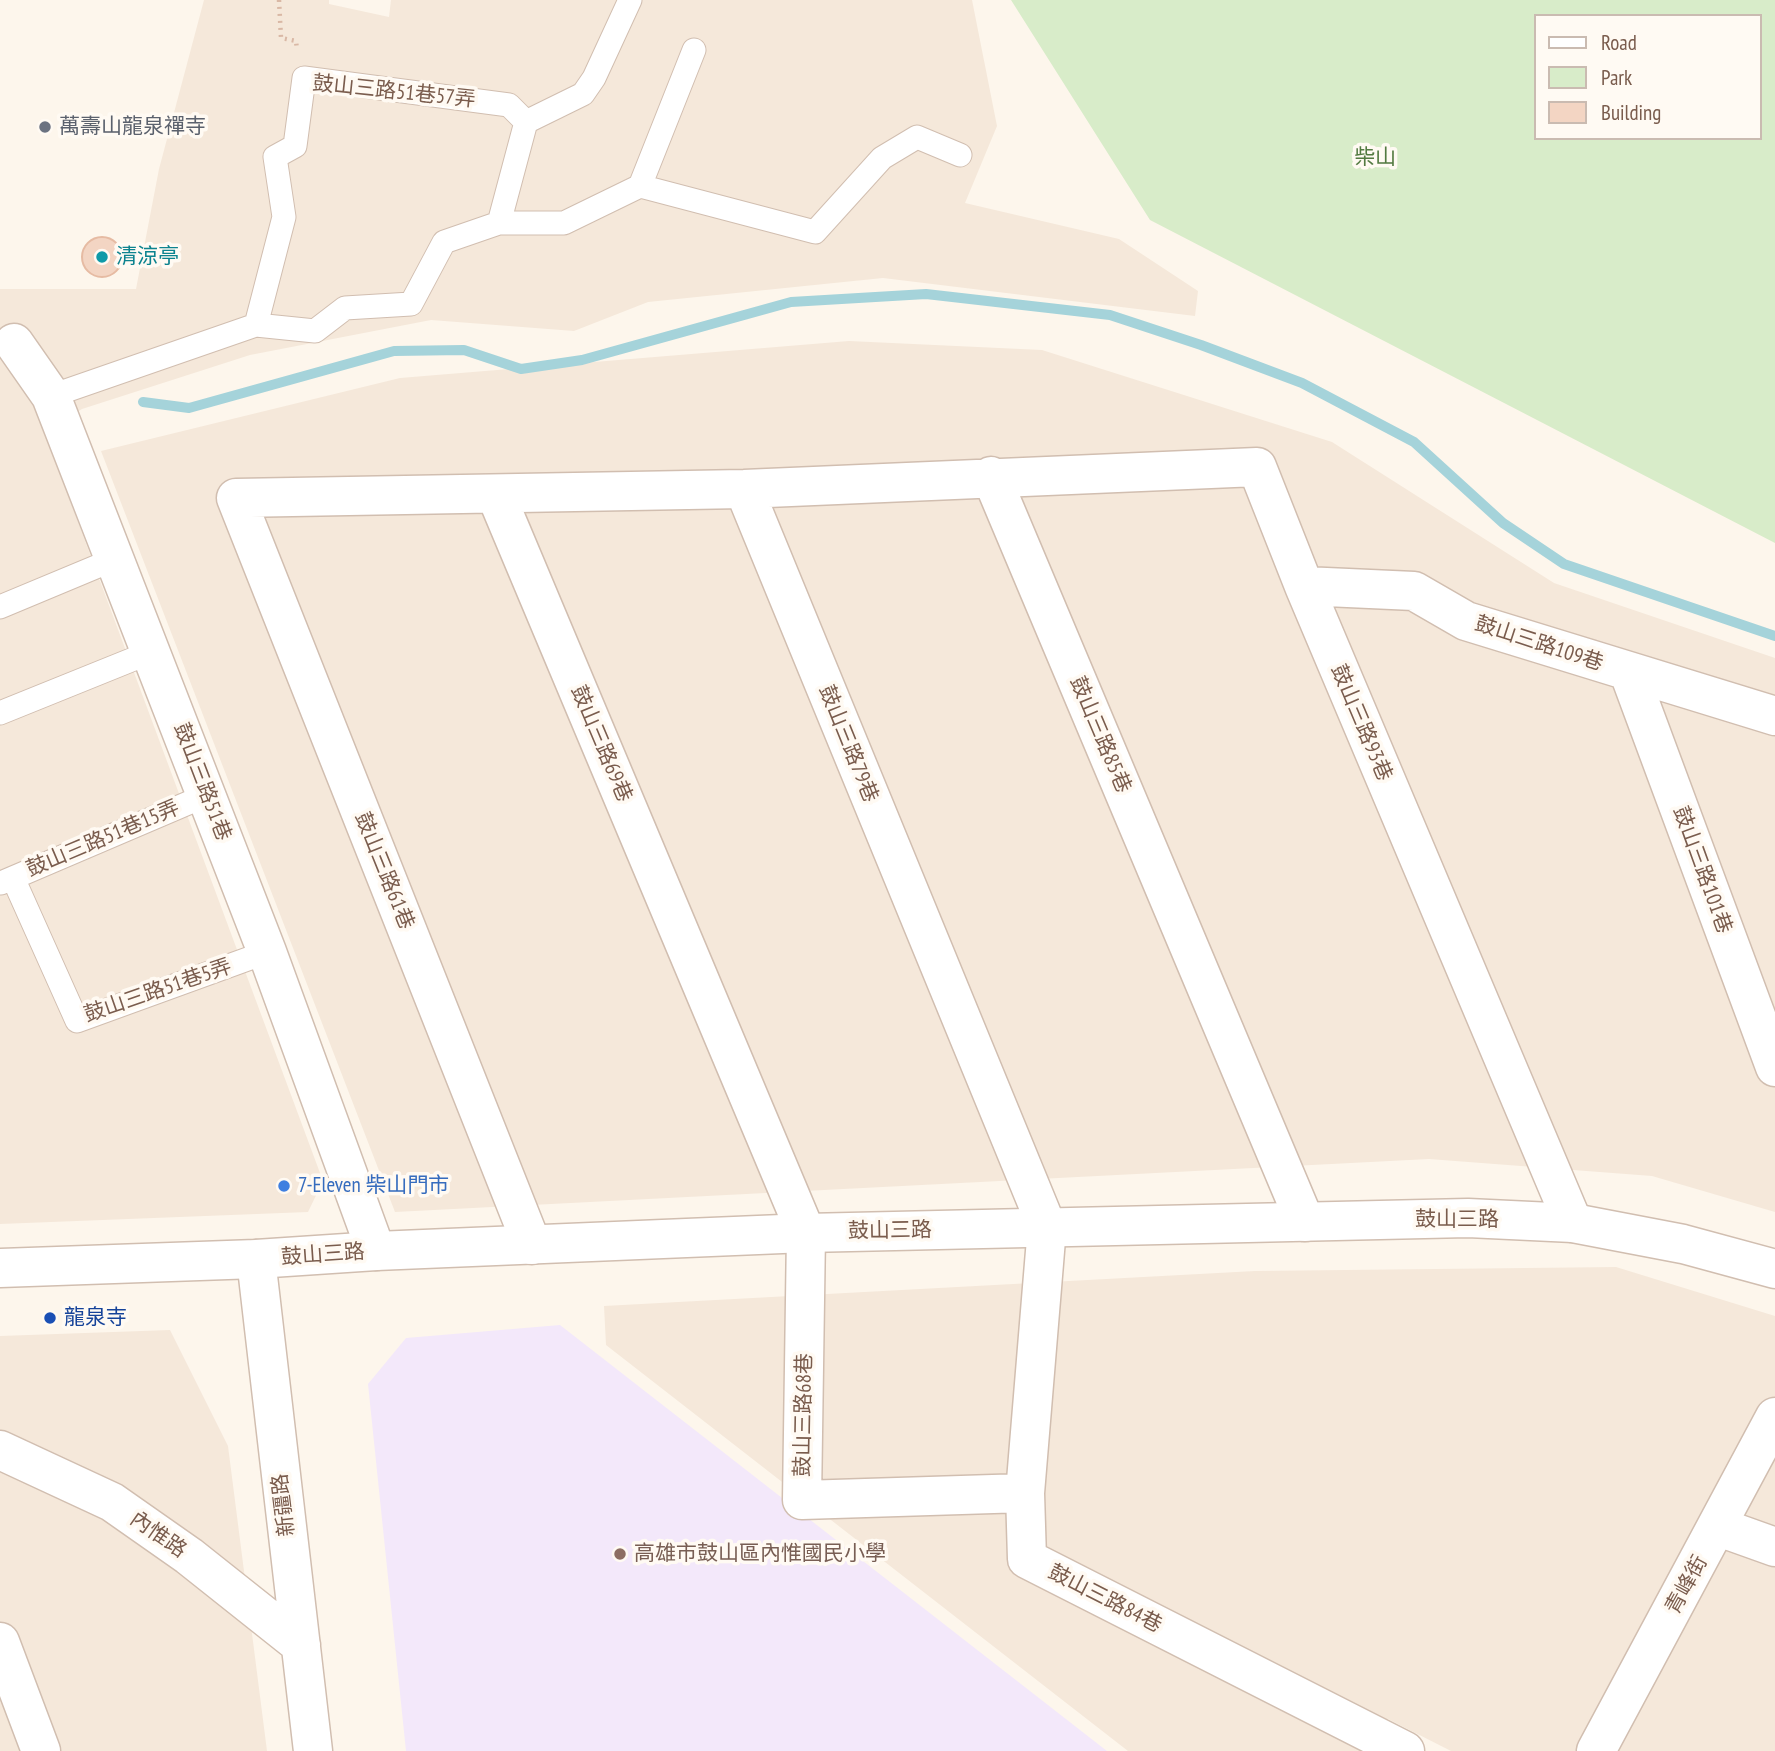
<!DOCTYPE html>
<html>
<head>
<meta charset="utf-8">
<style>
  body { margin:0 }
  #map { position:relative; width:1775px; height:1751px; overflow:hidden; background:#fdf6ec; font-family:"PT Sans Narrow",sans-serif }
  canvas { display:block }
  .legend { position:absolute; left:1534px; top:14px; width:228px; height:126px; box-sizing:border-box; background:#fffaf3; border:2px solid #cabbb1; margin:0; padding:9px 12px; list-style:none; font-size:21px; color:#7a5c4d }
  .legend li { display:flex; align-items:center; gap:14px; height:35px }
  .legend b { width:35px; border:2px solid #cabbb1 }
</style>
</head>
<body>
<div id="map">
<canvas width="1775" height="1751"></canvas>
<ul class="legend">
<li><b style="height:9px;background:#fff"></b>Road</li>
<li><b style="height:19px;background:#d8ecc9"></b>Park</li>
<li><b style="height:19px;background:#f3d5c3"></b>Building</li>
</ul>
</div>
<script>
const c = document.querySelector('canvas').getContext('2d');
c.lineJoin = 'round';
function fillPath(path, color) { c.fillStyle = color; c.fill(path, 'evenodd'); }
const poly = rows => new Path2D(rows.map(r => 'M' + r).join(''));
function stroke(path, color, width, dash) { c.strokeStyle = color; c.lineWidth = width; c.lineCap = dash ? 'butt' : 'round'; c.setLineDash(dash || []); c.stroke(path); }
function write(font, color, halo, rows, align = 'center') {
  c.font = font + ' "PT Sans Narrow","Noto Sans TC",sans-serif'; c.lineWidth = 7; c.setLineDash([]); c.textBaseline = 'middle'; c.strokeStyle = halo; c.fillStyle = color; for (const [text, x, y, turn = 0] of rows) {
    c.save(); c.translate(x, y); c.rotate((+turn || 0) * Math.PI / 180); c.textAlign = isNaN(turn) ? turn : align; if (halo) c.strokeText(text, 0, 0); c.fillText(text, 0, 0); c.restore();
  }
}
const residential = poly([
  [204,0,329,0,329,4,389,17,391,0,972,0,997,126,965,203,1119,239,1198,291,1195,316,883,278,648,302,574,331,431,320,250,355,82,409,45,433,323,1181,308,1212,0,1224,0,289,136,289,159,169],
  [849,341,1042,350,1332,442,1554,583,1775,658,1775,1212,1652,1176,1429,1159,395,1212,101,451,400,378],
  [1616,1267,1775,1316,1775,1751,1451,1751,1388,1719,1370,1751,1128,1751,606,1345,604,1306,1255,1271],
  [170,1330,228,1446,267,1751,0,1751,0,1336]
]);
const education = poly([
  [560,1325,1107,1751,406,1751,368,1384,406,1338]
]);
const green = poly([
  [1011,0,1775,0,1775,543,1150,220],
  [1535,16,1759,16,1759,138,1535,138]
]);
const stream = poly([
  [143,402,189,408,394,351,464,350,521,369,582,360,791,302,926,294,1110,315,1201,345,1302,383,1414,442,1503,523,1564,564,1775,636]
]);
const building = poly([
  '82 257a20 20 0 1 1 40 0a20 20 0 1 1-40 0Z'
]);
const path = poly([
  [279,0,281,38,296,41,297,50]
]);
const service = poly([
  [640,186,694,50],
  [499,223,526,122,583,94,594,78,630,0],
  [256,325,284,217,275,157,295,146,304,78,509,105,526,122],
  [51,396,256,325,315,331,345,308,411,304,444,242,499,223,564,223,640,186,815,232,882,158,917,137,960,155],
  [0,607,115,559],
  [0,713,151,652],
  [13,878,77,1021,267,952],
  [1,883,207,795]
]);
const minor = poly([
  [14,343,51,396,267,952,376,1251],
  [991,476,1305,1222],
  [744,489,1047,1227,1025,1493,1027,1559,1405,1751],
  [496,495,806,1233,802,1500,1025,1493],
  [1304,586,1414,591,1466,621,1775,716],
  [1629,673,1775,1067],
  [532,1245,236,498,744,489,1257,467,1304,586,1573,1223],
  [256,1259,313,1751],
  [0,1450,112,1502,189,1556,301,1645],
  [1719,1527,1775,1547],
  [0,1642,41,1751],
  [1596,1751,1775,1417]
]);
const tertiary = poly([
  [0,1268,256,1259,376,1251,806,1233,1468,1218,1573,1223,1683,1244,1775,1269]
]);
const markers = [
  [45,127,7,"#6b7280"],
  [102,257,7,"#0f9aa8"],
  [284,1186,7,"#3f7fe0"],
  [50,1318,7,"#1a4fb4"],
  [620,1554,7,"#8d6e63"]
];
const streetNames = [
  ["鼓山三路51巷57弄",394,92,6],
  ["鼓山三路109巷",1539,644,18],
  ["鼓山三路93巷",1361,723,67],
  ["鼓山三路85巷",1100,735,67],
  ["鼓山三路69巷",601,744,67],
  ["鼓山三路79巷",848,744,68],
  ["鼓山三路51巷",202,782,69],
  ["鼓山三路51巷15弄",103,839,-23],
  ["鼓山三路101巷",1702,870,70],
  ["鼓山三路61巷",384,871,68],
  ["鼓山三路51巷5弄",158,991,-19],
  ["鼓山三路",1457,1220],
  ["鼓山三路",890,1231,-1],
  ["鼓山三路",323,1255,-4],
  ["鼓山三路68巷",804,1415,-89],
  ["新疆路",284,1505,-97],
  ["內惟路",158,1535,35],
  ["青峰街",1687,1585,-61],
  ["鼓山三路84巷",1105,1599,27]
];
const worshipNames = [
  ["萬壽山龍泉禪寺",59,127]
];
const parkNames = [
  ["柴山",1375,158]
];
const cultureNames = [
  ["清涼亭",116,257]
];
const shopNames = [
  ["7-Eleven 柴山門市",298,1186]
];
const transitNames = [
  ["龍泉寺",64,1318]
];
const educationNames = [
  ["高雄市鼓山區內惟國民小學",634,1554]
];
fillPath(residential, '#f5e8da');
fillPath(education, '#f3e8fa');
fillPath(green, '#d8ecc9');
stroke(stream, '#a5d3da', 10);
fillPath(building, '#f3d5c3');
stroke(building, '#e6bba3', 2);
stroke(service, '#d1beb0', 25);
stroke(minor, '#d1beb0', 41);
stroke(tertiary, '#d1beb0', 41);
stroke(path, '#d9b8a5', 4.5, [2, 5]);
stroke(service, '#fff', 23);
stroke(minor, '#fff', 38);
stroke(tertiary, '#fff', 38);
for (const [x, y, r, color] of markers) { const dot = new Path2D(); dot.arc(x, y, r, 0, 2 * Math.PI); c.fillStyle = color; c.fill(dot); stroke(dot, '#fffaf3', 2.5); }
write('21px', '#7a5c4d', '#fffaf3', streetNames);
write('21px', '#5b616d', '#fffaf3', worshipNames, 'left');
write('21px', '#537a41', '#fffaf3', parkNames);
write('21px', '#0d838f', '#fffaf3', cultureNames, 'left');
write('21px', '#366cbe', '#fffaf3', shopNames, 'left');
write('21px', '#164399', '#fffaf3', transitNames, 'left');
write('21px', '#785e54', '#fffaf3', educationNames, 'left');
</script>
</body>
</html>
